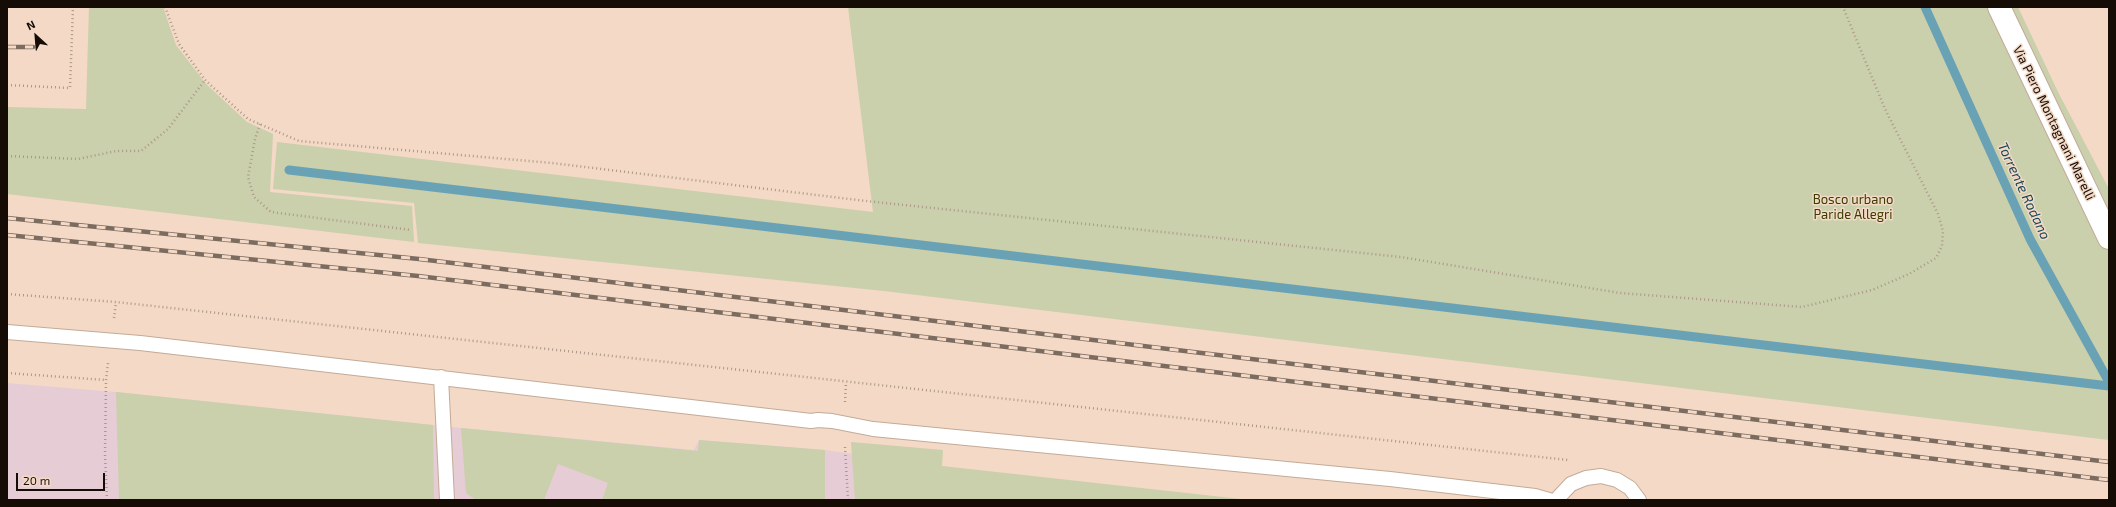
<!DOCTYPE html>
<html>
<head>
<meta charset="utf-8">
<style>
  body { margin:0 }
  #map { position:relative; width:2116px; height:507px; overflow:hidden; background:#f3d9c6; font-family:"Exo 2",sans-serif }
  canvas { display:block }
  .frame { position:absolute; inset:0; border:8px solid #150c06; pointer-events:none }
  .north { position:absolute; left:16px; top:16px; width:40px; height:40px; -webkit-text-stroke:3px #f3d9c6; paint-order:stroke; rotate:334deg; font-size:11px; font-weight:700; line-height:16px; text-align:center; color:#150c06 }
  .north::after { content:''; display:block; margin:auto; width:14px; height:18px; background:#150c06; clip-path:polygon(50% 0,100% 100%,50% 72%,0 100%) }
  .scale { position:absolute; left:16px; top:473px; width:89px; height:18px; box-sizing:border-box; border:2px solid #150c06; border-top:0; padding-left:5px; font-size:12px; line-height:14px; white-space:nowrap; color:#150c06; -webkit-text-stroke:3px #f3d9c6; paint-order:stroke }
</style>
</head>
<body>
<div id="map">
<canvas width="2116" height="507"></canvas>
<div class="frame"></div>
<div class="north">N</div>
<div class="scale">20 m</div>
</div>
<script>
const c = document.querySelector('canvas').getContext('2d');
c.lineJoin = 'round';
function fillPath(path, color) { c.fillStyle = color; c.fill(path, 'evenodd'); }
const poly = rows => new Path2D(rows.map(r => 'M' + r).join(''));
function stroke(path, color, width, dash) { c.strokeStyle = color; c.lineWidth = width; c.lineCap = dash ? 'butt' : 'round'; c.setLineDash(dash || []); c.stroke(path); }
function write(font, color, halo, rows, align = 'center') {
  c.font = font + ' "Exo 2",sans-serif'; c.lineWidth = 3; c.setLineDash([]); c.textBaseline = 'middle'; c.strokeStyle = halo; c.fillStyle = color; for (const [text, x, y, turn = 0] of rows) {
    c.save(); c.translate(x, y); c.rotate((+turn || 0) * Math.PI / 180); c.textAlign = isNaN(turn) ? turn : align; if (halo) c.strokeText(text, 0, 0); c.fillText(text, 0, 0); c.restore();
  }
}
const education = poly([
  [7,383,116,392,461,428,694,450,699,440,825,450,942,466,1139,500,7,500]
]);
const green = poly([
  [89,7,163,7,176,45,206,84,247,122,273,134,270,192,412,206,414,242,7,194,7,107,86,109],
  [848,7,2018,7,2058,92,2109,189,2109,440,884,291,418,243,414,203,273,189,277,142,873,212],
  [116,392,433,425,434,500,119,500],
  [461,428,698,451,699,440,825,450,825,500,602,500,608,483,558,464,544,500,476,500,466,493],
  [851,442,943,450,942,466,1250,500,855,500]
]);
const stream = poly([
  [1925,7,2030,239,2109,382],
  [289,170,2109,386]
]);
const path = poly([
  [165,7,179,44,205,80,248,119,299,141,552,163,866,201,1401,257,1620,293,1802,307,1872,290,1909,274,1936,258,1942,246,1943,231,1938,214,1885,109,1843,7],
  [7,85,70,88,73,7],
  [260,124,255,139,248,177,254,197,271,212,411,230],
  [7,156,78,159,116,151,141,151,168,129,205,80],
  [7,294,116,302,1568,460],
  [114,318,116,302],
  [7,373,106,380],
  [845,402,846,382],
  [845,447,848,500],
  [107,500,105,455,106,380,108,363]
]);
const lane = poly([
  [7,332,140,343,811,421,818,420,832,421,873,429,1390,479,1535,496,1549,500],
  [441,377,447,500],
  [1556,500,1571,484,1586,478,1601,476,1617,480,1630,488,1639,500]
]);
const secondary = poly([
  [1999,7,2109,238]
]);
const rail = poly([
  [7,47,33,47],
  [7,218,419,259,2109,462],
  [7,235,418,276,2109,480]
]);
const streetNames = [
  ["Via Piero Montagnani Marelli",2054,123,64]
];
const parkNames = [
  ["Bosco urbano",1853,200],
  ["Paride Allegri",1853,215]
];
const waterNames = [
  ["Torrente Rodano",2024,191,65]
];
fillPath(education, '#e6cdd5');
fillPath(green, '#cacfac');
stroke(stream, '#69a2b5', 9);
stroke(lane, '#c3ab98', 16);
stroke(secondary, '#c3ab98', 24);
stroke(path, '#ac9889', 2.5, [1, 3]);
stroke(lane, '#fff', 14);
stroke(secondary, '#fff', 22);
stroke(rail, '#7c6b5f', 4.5);
stroke(rail, '#f3d9c6', 3, [9]);
write('13px', '#150c06', '#f3d9c6', streetNames);
write('13px', '#393d02', '#f3d9c6', parkNames);
write('italic 14px', '#164756', '#f3d9c6', waterNames);
</script>
</body>
</html>
